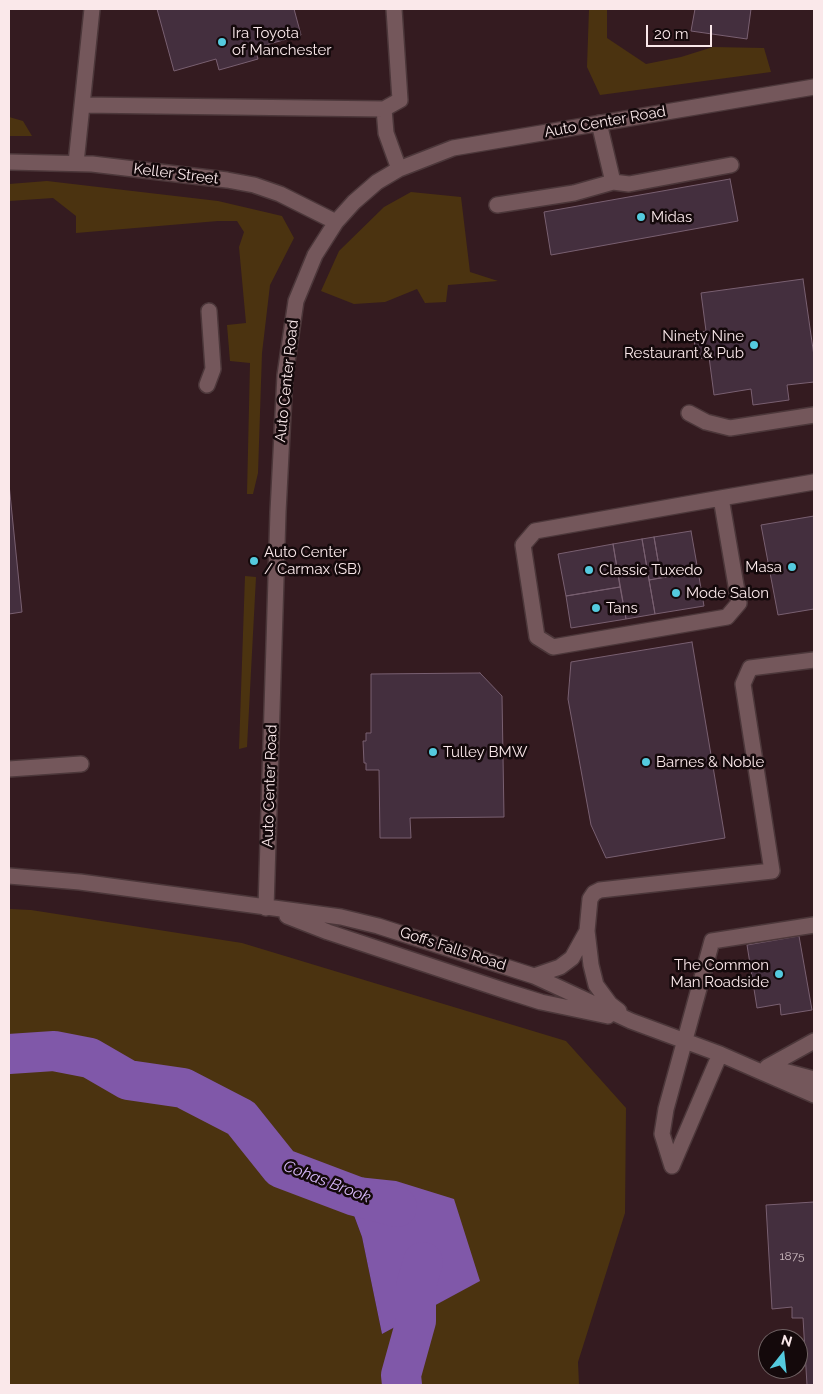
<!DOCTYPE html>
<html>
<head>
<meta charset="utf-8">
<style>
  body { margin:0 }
  #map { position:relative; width:823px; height:1394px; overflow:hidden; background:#341b20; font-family:Raleway,sans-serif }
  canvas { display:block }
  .frame { position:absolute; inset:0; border:10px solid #fae8ea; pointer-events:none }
  .north { position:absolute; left:758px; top:1329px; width:50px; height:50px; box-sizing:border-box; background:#14090b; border:1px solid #706264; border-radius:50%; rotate:16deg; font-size:14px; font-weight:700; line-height:20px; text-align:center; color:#fae8ea }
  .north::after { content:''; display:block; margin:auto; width:18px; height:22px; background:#54cade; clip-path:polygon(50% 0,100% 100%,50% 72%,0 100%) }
  .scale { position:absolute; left:646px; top:25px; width:66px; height:22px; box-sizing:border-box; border:2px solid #fae8ea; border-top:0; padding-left:6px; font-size:15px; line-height:18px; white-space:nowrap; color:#fae8ea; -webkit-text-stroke:4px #14090b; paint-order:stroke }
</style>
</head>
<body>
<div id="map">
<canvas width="823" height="1394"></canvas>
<div class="frame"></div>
<div class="north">N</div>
<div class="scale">20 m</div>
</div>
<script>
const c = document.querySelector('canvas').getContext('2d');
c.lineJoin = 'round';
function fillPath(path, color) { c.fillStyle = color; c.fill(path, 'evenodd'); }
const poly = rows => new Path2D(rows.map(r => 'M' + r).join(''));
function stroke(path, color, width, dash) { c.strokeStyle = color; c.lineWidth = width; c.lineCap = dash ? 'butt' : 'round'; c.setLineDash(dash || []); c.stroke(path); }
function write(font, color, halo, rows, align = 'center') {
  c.font = font + ' Raleway,sans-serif'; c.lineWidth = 5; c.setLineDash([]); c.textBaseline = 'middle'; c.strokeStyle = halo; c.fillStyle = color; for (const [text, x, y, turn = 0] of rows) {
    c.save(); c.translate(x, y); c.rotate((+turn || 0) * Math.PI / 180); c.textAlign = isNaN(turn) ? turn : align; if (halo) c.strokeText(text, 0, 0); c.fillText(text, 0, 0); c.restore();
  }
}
const green = poly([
  [589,9,607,9,607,38,646,64,681,57,713,47,764,48,771,72,600,95,587,67],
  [9,117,23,121,32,136,9,136],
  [47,181,218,201,282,216,294,238,270,285,262,353,258,473,253,494,247,494,250,363,230,361,227,325,246,323,239,247,244,232,237,221,218,221,76,233,76,216,53,198,9,201,9,184],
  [411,192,461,197,470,272,498,281,448,285,446,302,425,303,417,289,385,302,354,304,321,291,339,251,384,207],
  [245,576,256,577,247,747,239,749],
  [9,909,31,910,242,943,566,1041,626,1108,625,1213,578,1362,579,1385,9,1385],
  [339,1176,479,1281,382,1334,362,1237]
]);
const water = poly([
  [339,1175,396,1181,454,1199,480,1281,382,1334,362,1237]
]);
const river = poly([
  [9,1054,54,1051,90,1058,128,1080,183,1088,241,1118,281,1168,355,1196,397,1207],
  [402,1385,401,1375,416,1321,416,1286,423,1262]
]);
const building = poly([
  [157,9,294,9,301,35,255,48,258,59,219,70,216,59,174,71,157,9],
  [695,9,751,9,747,39,691,31,695,9],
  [730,179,738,221,551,255,544,212,730,179],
  [803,279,814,356,814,382,787,385,789,400,753,405,751,389,714,395,709,357,697,359,693,334,706,331,701,293,803,279],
  [9,484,22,612,9,614,9,484],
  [814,516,814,609,778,615,761,525,814,516],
  [691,531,698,571,661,578,654,537,691,531],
  [654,537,661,578,649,580,642,539,654,537],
  [642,539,655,614,626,619,613,544,642,539],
  [613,544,620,587,566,596,558,554,613,544],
  [698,571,704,606,655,614,649,580,698,571],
  [620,587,626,619,571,628,566,596,620,587],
  [692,642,725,838,606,858,591,825,568,699,571,662,692,642],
  [480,673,502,696,504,817,410,818,411,838,380,838,379,770,366,770,366,763,364,763,363,741,366,741,366,733,371,733,371,674,480,673],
  [799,936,812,1010,781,1015,780,1004,757,1008,747,945,799,936],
  [814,1202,814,1385,807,1385,803,1318,792,1318,792,1307,772,1309,766,1205,814,1202]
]);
const minor = poly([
  [394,9,400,100,384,109,386,133,399,169],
  [83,105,384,109],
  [599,123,613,182,629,184,731,165],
  [9,162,92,164,227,180,254,185,280,194,336,222],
  [76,163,92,9],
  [497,205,574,193,613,182],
  [207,385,213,369,209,311],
  [689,413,706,422,730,428,814,415],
  [721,498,739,603,727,617,553,647,537,637,523,545,535,531,721,498,814,482],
  [9,769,81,764],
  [9,876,80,882,341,917,378,926,534,976,631,1021,720,1054,814,1095],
  [266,908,278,512,285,375,296,301,315,255,336,222,354,202,377,182,399,169,453,148,814,87],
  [287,916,328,932,506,991,541,1002,608,1016],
  [534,976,560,967,572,958,587,931],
  [619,1011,610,1004,596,985,591,965,587,931,590,899,594,893,600,890,772,871,743,684,750,668,814,660],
  [767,1067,814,1041],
  [769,1067,814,1079],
  [672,1166,662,1134,666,1109,712,941,814,925],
  [672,1166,720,1054]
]);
const markers = [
  [222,42,5,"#54cade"],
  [641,217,5,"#54cade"],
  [754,345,5,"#54cade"],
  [254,561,5,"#54cade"],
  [792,567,5,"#54cade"],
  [589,570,5,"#54cade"],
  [676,593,5,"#54cade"],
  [596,608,5,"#54cade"],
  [433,752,5,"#54cade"],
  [646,762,5,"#54cade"],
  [779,974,5,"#54cade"]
];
const numberNames = [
  ["1875",792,1256]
];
const poiNames = [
  ["Ira Toyota",232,33],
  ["of Manchester",232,50],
  ["Midas",651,217],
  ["Ninety Nine",744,336,"right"],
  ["Restaurant & Pub",744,353,"right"],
  ["Auto Center",264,552],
  ["/ Carmax (SB)",264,569],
  ["Masa",782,567,"right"],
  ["Classic Tuxedo",599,570],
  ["Mode Salon",686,593],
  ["Tans",606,608],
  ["Tulley BMW",443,752],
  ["Barnes & Noble",656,762],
  ["The Common",769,965,"right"],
  ["Man Roadside",769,982,"right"]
];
const streetNames = [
  ["Auto Center Road",605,122,-10],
  ["Keller Street",176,174,7],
  ["Auto Center Road",287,381,-84],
  ["Auto Center Road",270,786,-88],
  ["Goffs Falls Road",453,949,18]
];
const waterNames = [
  ["Cohas Brook",327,1182,21]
];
fillPath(green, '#4b3310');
fillPath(water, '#8058a9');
stroke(river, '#8058a9', 40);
fillPath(building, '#442f3e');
stroke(building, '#796071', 1);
stroke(minor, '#4c373a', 18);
stroke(minor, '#74575b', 15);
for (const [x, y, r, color] of markers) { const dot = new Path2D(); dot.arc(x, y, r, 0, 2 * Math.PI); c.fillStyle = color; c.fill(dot); stroke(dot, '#14090b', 2); }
write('12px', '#ccbabf', null, numberNames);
write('15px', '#fae8ea', '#14090b', poiNames, 'left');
write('15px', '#fae8ea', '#14090b', streetNames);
write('italic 16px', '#d6b8f9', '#14090b', waterNames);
</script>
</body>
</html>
